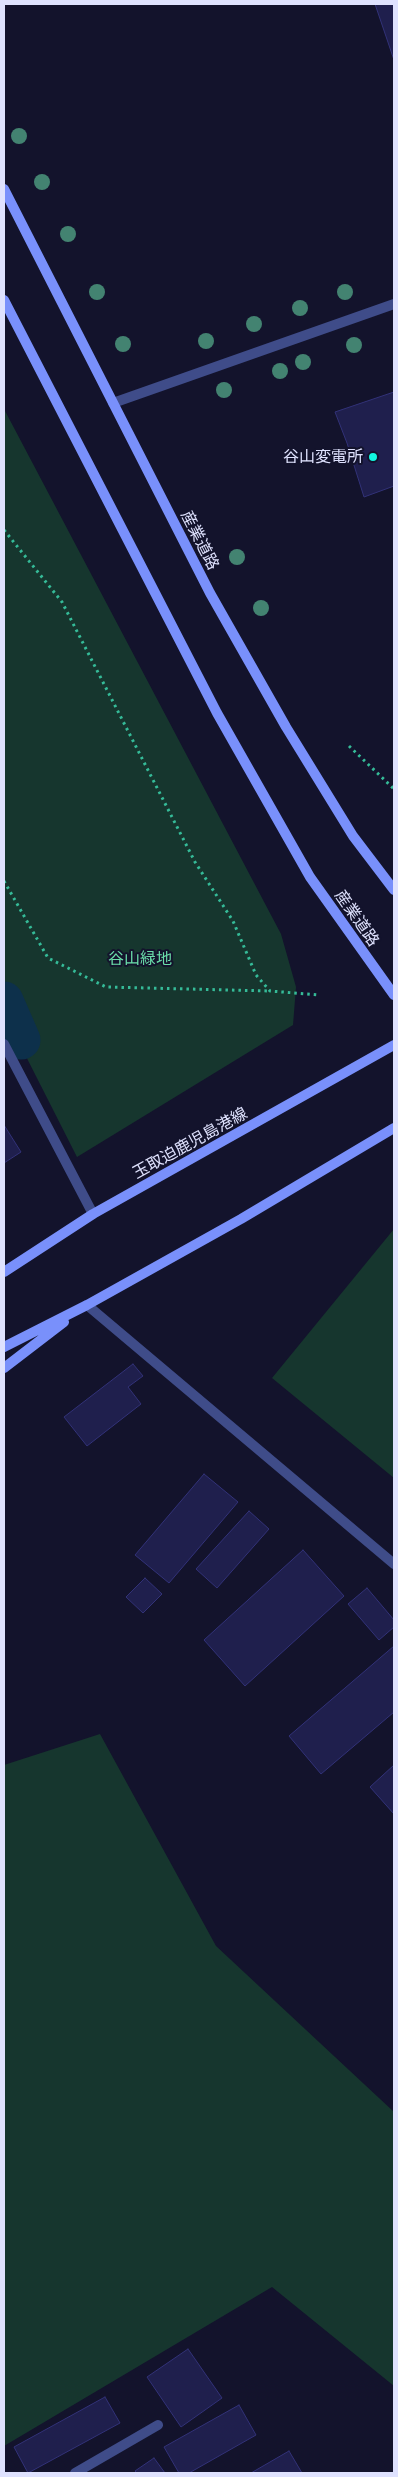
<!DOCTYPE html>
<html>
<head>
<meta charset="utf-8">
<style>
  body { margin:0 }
  #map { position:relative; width:398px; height:2477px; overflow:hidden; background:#13132c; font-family:Ubuntu,sans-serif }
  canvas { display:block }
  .frame { position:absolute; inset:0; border:5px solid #dfe2fe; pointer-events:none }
</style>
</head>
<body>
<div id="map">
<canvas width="398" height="2477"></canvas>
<div class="frame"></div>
</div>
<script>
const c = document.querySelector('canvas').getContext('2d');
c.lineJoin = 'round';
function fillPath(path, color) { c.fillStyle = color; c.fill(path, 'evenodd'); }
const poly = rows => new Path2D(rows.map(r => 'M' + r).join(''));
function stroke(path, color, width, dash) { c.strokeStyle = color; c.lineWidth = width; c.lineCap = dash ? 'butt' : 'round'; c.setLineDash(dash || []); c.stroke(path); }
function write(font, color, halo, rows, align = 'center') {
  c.font = font + ' Ubuntu,"Noto Sans JP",sans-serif'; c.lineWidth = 4; c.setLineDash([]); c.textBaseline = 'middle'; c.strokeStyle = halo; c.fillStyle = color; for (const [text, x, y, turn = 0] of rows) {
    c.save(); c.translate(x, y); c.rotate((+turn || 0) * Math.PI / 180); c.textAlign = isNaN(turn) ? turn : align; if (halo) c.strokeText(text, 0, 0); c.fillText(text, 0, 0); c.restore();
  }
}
const green = poly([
  [4,409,281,934,296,987,293,1025,77,1157,4,1013],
  [394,1229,394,1478,272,1378],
  [100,1734,216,1946,394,2112,394,2386,272,2287,4,2446,4,1765]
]);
const canal = poly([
  [4,1001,21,1040]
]);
const building = poly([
  [375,4,394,4,394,60,375,4],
  [394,392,394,486,364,497,347,443,335,412,394,392],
  [4,1125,21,1152,4,1163,4,1125],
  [133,1364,143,1376,128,1387,141,1404,87,1446,64,1417,133,1364],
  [204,1474,238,1502,169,1583,135,1555,204,1474],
  [249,1511,269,1529,217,1588,196,1569,249,1511],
  [303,1550,344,1596,245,1686,204,1640,303,1550],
  [145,1578,162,1594,143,1613,126,1597,145,1578],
  [367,1588,394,1620,394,1627,379,1640,348,1604,367,1588],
  [394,1646,394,1712,321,1774,289,1736,394,1646],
  [394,1765,394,1814,370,1787,394,1765],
  [188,2349,222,2398,181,2427,147,2377,188,2349],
  [105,2397,120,2423,28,2473,14,2447,105,2397],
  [239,2405,256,2435,189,2473,179,2473,164,2447,239,2405],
  [289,2451,302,2473,251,2473,289,2451],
  [154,2458,165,2473,137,2473,135,2471,154,2458]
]);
const path = poly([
  [4,530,62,602,195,862,233,921,256,975,270,991,320,995],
  [349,746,394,789],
  [4,881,48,958,106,987,270,991]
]);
const minor = poly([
  [87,1305,394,1564],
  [75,2473,158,2425]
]);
const tertiary = poly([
  [113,403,394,304],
  [4,1044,93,1214]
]);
const secondary = poly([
  [4,189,210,593,286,727,353,836,394,890],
  [4,300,217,713,310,877,394,995],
  [4,1272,93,1214,394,1045],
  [4,1347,87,1305,241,1219,394,1128],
  [4,1368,64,1322]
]);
const trees = [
  [19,136],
  [42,182],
  [68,234],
  [97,292],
  [345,292],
  [300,308],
  [254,324],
  [206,341],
  [123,344],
  [354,345],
  [303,362],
  [280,371],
  [224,390],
  [237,557],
  [261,608]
];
const markers = [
  [373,457,5,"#11f7e0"]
];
const poiNames = [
  ["谷山変電所",363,457]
];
const streetNames = [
  ["産業道路",200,540,63],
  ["産業道路",357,918,55],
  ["玉取迫鹿児島港線",190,1143,-29]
];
const parkNames = [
  ["谷山緑地",140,959]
];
fillPath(green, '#16362e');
stroke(canal, '#0d304b', 39);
fillPath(building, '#1f1f4d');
stroke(building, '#323278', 1);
stroke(path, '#35bb98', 3, [2.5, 4]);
stroke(minor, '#3f4c89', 10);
stroke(tertiary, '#3f4c89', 10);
stroke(secondary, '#7990fb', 10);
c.fillStyle = '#438371';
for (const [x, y] of trees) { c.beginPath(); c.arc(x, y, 8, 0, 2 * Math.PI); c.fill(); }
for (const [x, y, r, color] of markers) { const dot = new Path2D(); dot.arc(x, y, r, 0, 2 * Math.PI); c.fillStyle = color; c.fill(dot); stroke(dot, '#13132c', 2); }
write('16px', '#dfe2fe', '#13132c', poiNames, 'right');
write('16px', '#dfe2fe', '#13132c', streetNames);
write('16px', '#6bdeaa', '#13132c', parkNames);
</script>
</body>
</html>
